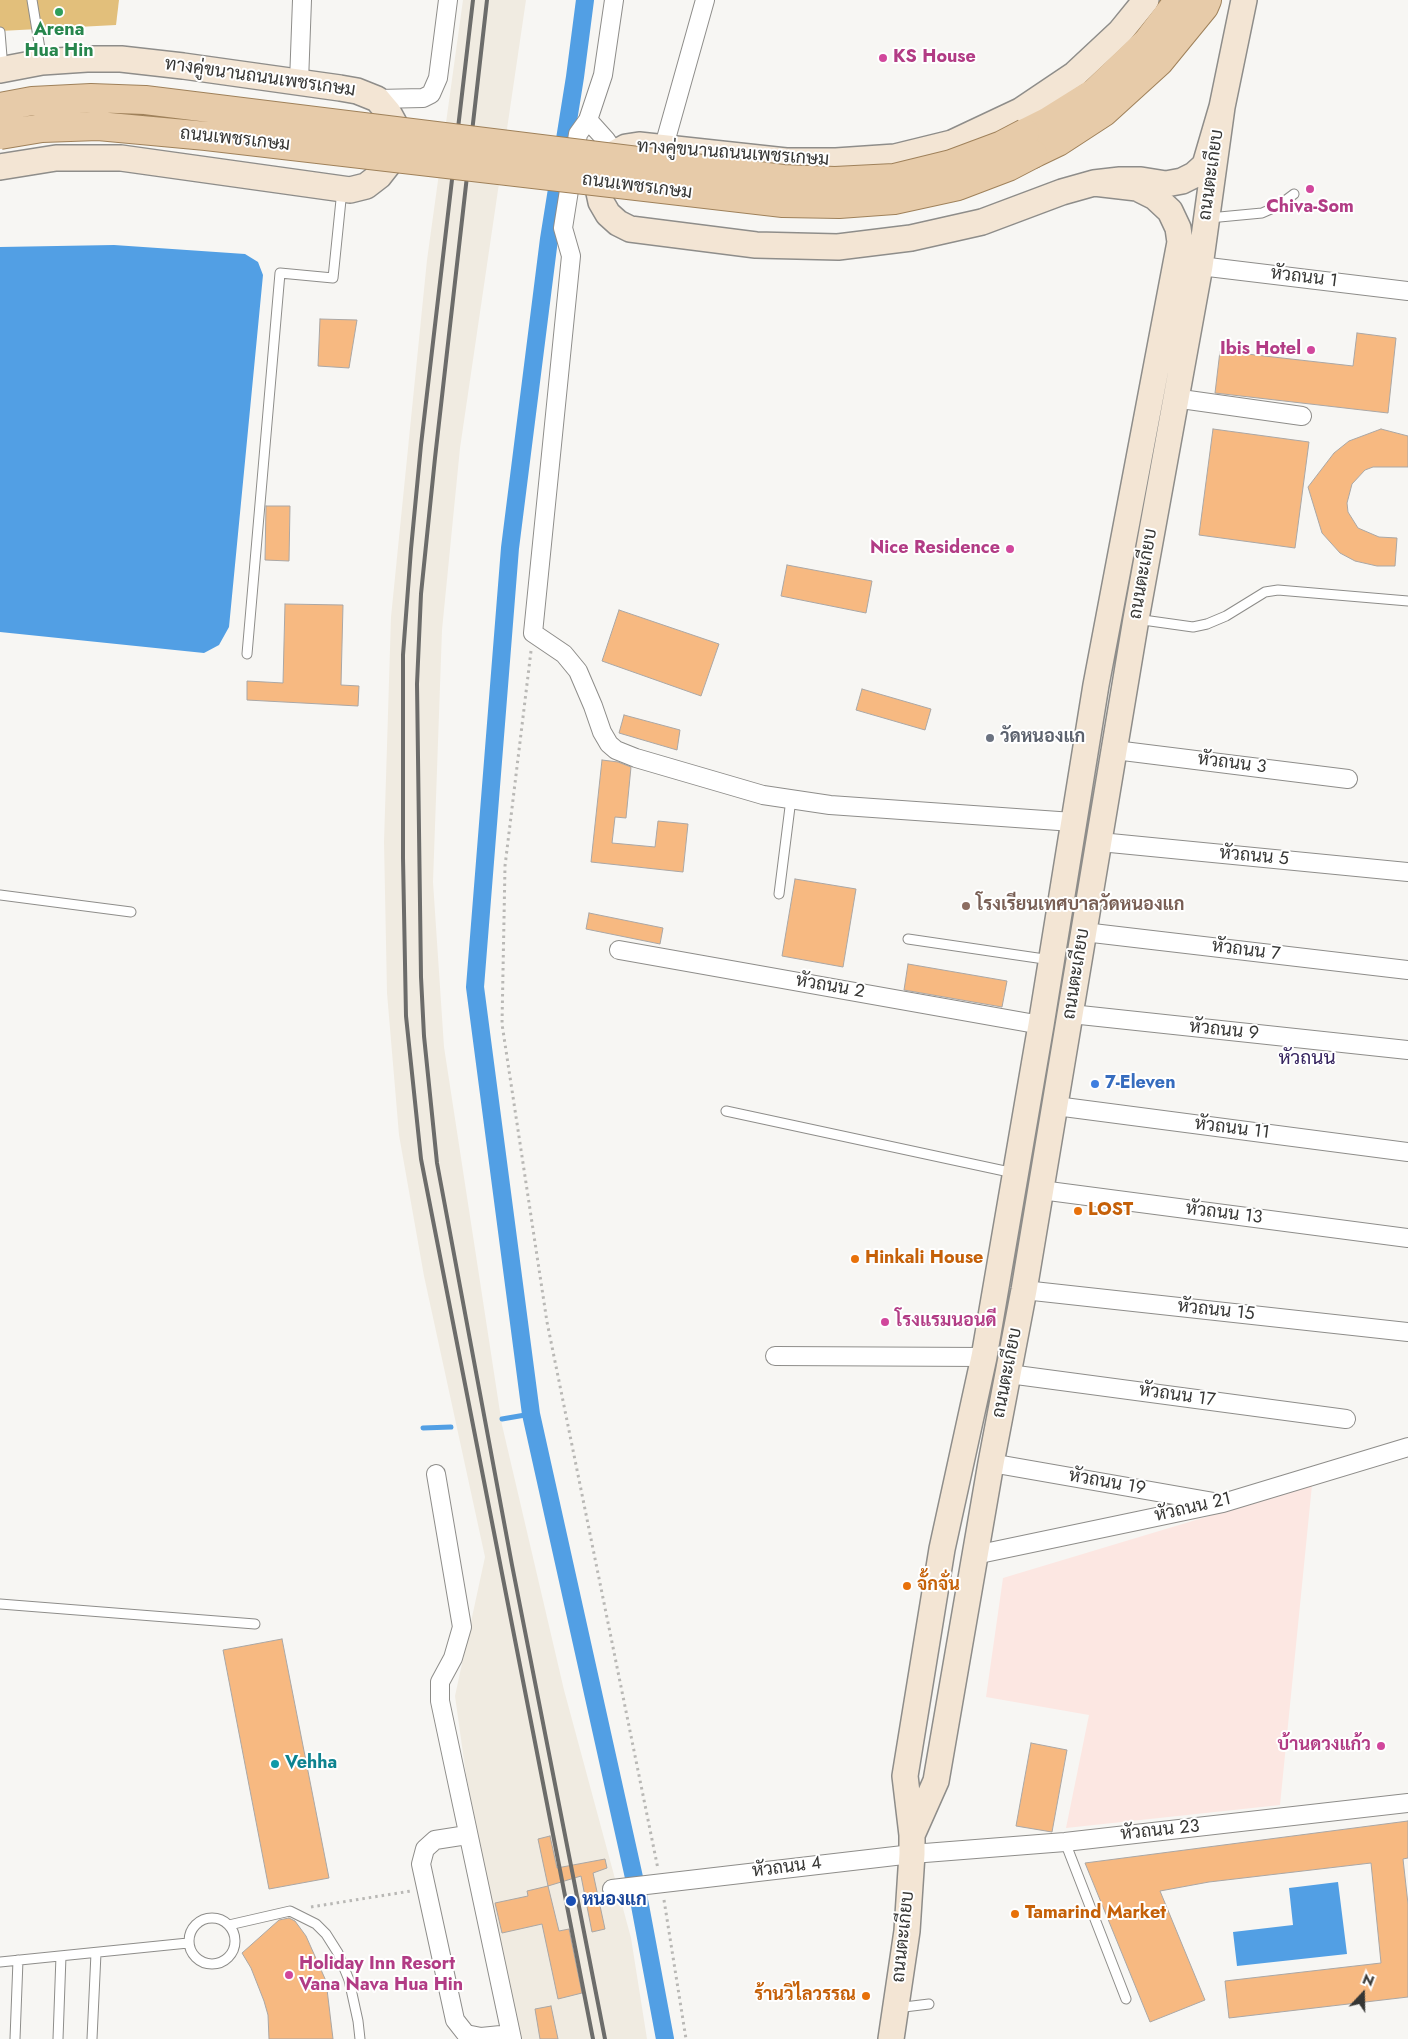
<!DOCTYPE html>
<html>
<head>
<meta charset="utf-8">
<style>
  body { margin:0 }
  #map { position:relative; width:1408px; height:2039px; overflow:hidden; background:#f7f6f3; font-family:Jost,sans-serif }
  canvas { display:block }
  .north { position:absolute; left:1338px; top:1969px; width:50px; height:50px; -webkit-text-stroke:4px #fff; paint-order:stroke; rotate:21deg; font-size:14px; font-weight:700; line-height:20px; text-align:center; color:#363634 }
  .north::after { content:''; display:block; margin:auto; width:18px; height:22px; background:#363634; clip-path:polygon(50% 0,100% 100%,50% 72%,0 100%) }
</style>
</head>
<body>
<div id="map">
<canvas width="1408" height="2039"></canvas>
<div class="north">N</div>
</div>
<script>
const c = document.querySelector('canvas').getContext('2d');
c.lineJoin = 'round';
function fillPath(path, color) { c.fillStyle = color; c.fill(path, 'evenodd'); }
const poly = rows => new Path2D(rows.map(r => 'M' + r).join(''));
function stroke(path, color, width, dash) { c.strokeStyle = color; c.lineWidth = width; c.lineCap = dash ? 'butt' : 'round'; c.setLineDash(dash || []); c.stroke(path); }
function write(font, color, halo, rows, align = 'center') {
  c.font = font + ' Jost,Sarabun,sans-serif'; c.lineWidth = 4; c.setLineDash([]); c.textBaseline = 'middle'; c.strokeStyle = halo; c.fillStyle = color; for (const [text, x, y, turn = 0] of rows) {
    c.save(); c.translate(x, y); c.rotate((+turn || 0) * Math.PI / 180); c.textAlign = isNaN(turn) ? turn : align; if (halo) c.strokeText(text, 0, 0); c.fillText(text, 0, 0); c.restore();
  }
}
const commercial = poly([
  [1312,1485,1280,1805,1066,1828,1089,1715,986,1697,1003,1578]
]);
const built = poly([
  [463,0,526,0,460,448,442,630,433,882,444,1047,502,1425,564,1690,631,1938,647,2039,520,2039,466,1775,455,1696,485,1557,424,1276,399,1135,387,993,384,842,391,617,427,260]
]);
const green = poly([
  [0,0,119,0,116,25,0,31]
]);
const water = poly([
  [114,245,245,254,258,262,263,275,229,627,219,645,204,653,0,632,0,247],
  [1338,1882,1347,1954,1237,1966,1233,1932,1293,1925,1289,1888]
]);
const stream = poly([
  [502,1419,531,1414],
  [423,1428,451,1427]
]);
const canal = poly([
  [585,0,575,77,549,239,510,548,475,987,531,1414,639,1900,665,2039]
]);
const building = poly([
  [320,319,357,320,349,368,318,366,320,319],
  [1357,333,1396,338,1388,413,1215,393,1220,351,1353,366,1357,333],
  [1213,429,1309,442,1295,548,1199,535,1213,429],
  [1381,429,1408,436,1408,467,1373,467,1365,470,1352,484,1347,503,1348,512,1358,528,1379,537,1397,538,1395,566,1377,566,1355,561,1340,553,1322,533,1308,487,1334,453,1349,441,1381,429],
  [266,506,290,506,289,561,265,560,266,506],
  [787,565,872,581,866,613,781,596,787,565],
  [285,604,343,605,341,685,359,686,358,706,247,700,247,681,283,683,285,604],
  [619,610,719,644,701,696,602,661,619,610],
  [862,689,931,709,925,730,856,710,862,689],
  [624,715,680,730,677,750,619,733,624,715],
  [602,760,618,762,631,767,626,818,615,817,612,843,655,847,658,821,688,824,683,872,591,862,602,760],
  [795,879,856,889,843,967,782,956,795,879],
  [589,913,663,928,660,944,586,929,589,913],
  [908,964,1007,981,1002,1007,904,990,908,964],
  [282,1639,329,1878,269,1889,223,1650,282,1639],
  [1031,1743,1067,1750,1052,1832,1016,1826,1031,1743],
  [1408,1821,1408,1858,1403,1859,1408,1904,1408,1997,1229,2018,1225,1981,1381,1963,1371,1863,1209,1882,1160,1891,1205,2000,1150,2022,1085,1863,1408,1821],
  [550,1836,557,1868,605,1859,607,1868,593,1873,605,1929,592,1932,581,1876,548,1886,538,1839,550,1836],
  [548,1886,559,1931,569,1929,582,1993,558,1999,542,1924,502,1933,495,1903,528,1896,527,1891,548,1886],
  [289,1918,295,1921,306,1936,326,1981,333,2039,269,2039,268,2015,264,2001,251,1968,242,1953,279,1920,289,1918],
  [551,2006,558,2039,540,2039,535,2009,551,2006]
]);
const path = poly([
  [531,651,505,866,502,1024,547,1322,658,1869],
  [664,1900,686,2039],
  [311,1907,411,1891]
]);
const lane = poly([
  [32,0,42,61],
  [0,32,3,69],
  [1209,218,1262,213,1278,206,1294,194],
  [1136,619,1193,627,1207,624,1226,616,1265,592,1278,590,1408,601],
  [247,654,280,273,333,278,342,190],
  [779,894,791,799],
  [0,895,131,912],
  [908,939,1051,960],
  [726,1111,1014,1173],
  [0,1604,255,1624],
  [1065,1842,1126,1999],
  '189 1941a23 23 0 1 1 46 0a23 23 0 1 1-46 0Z',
  [229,1925,290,1911,316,1924,326,1934,338,1953,349,1980,358,2021,360,2039],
  [0,1962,188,1943],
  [896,2008,929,2004],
  [15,2039,18,1960],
  [58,2039,61,1956],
  [92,2039,96,1953]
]);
const street = poly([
  [614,0,603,75,588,120,578,134,563,228,571,256,533,633,564,654,578,671,593,706,602,732,609,744,616,750,636,758,763,795,830,805,1073,822],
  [299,82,302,0],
  [377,99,423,98,431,94,438,78,448,0],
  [588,120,606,140,615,153],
  [664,146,705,0],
  [1200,266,1408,291],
  [1174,398,1302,416],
  [1115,750,1348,779],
  [1100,842,1408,872],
  [1084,932,1408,970],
  [619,950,1041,1025],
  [1071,1014,1408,1050],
  [1056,1106,1408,1152],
  [1041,1190,1408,1238],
  [1024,1290,1408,1332],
  [775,1356,984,1357],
  [1009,1374,1346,1419],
  [991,1463,1214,1502],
  [436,1474,462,1627,453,1658,440,1682,440,1701,512,2039],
  [975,1555,1223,1503,1408,1447],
  [467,1835,435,1840,425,1849,421,1864,455,2020,466,2034,481,2037,511,2034],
  [612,1889,912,1854,1065,1842,1408,1803]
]);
const secondary = poly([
  [1146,0,1120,32,1075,74,1020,111,952,143,895,157,836,161,786,161,639,145,626,147,615,153,606,163,600,174,598,188,601,202,608,214,618,223,630,229,756,245,838,247,911,238,982,222,1062,192,1094,183,1120,180,1141,180,1166,184,1182,181,1194,175,1205,165,1222,107,1244,0],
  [0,70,42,62,87,59,121,59,183,66,340,88,357,91,377,99,388,112,394,123,396,136,390,162,379,176,366,186,350,190,121,158,56,158,0,167],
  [912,1835,936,1781,991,1463,1024,1290,1136,619,1200,266,1222,107],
  [891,2039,907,1931,912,1854,912,1835,905,1776,942,1549,984,1357,1041,1025,1096,685,1180,242,1178,228,1170,211,1155,197,1137,188,1094,183]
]);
const primary = poly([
  [1025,133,1047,122,1095,92,1148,41,1179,0],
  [1033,154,1058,142,1104,112,1159,62,1204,7,1207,0]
]);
const rail = poly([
  [473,0,421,445,411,549,403,655,403,858,406,1016,421,1159,593,2039],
  [487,0,435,458,421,594,417,684,421,977,424,1036,437,1163,512,1565,605,2039]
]);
const primaryBridge = poly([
  [0,107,32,101,91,98,145,100,783,179,835,181,894,178,951,164,1002,145,1025,133],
  [0,135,42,128,98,126,206,136,783,203,839,204,894,200,958,186,1008,167,1033,154]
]);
const markers = [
  [59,12,5,"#2e9e5b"],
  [883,58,5,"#d1479c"],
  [1310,189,5,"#d1479c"],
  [1311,350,5,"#d1479c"],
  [1010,549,5,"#d1479c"],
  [990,738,5,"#6b7280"],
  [966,906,5,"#8d6e63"],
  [1095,1084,5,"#3f7fe0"],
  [1078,1211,5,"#e8710a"],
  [855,1259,5,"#e8710a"],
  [885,1322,5,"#d1479c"],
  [907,1586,5,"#e8710a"],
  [1381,1746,5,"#d1479c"],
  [275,1764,5,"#0f9aa8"],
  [571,1901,6,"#1a4fb4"],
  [1015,1914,5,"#e8710a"],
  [289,1975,5,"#d1479c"],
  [866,1996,5,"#e8710a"]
];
const leisureNames = [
  ["Arena",59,31],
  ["Hua Hin",59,52]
];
const hotelNames = [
  ["KS House",893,58],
  ["Chiva-Som",1310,208,"center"],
  ["Ibis Hotel",1301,350,"right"],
  ["Nice Residence",1000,549,"right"],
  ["โรงแรมนอนดี",895,1322],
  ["บ้านดวงแก้ว",1371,1746,"right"],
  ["Holiday Inn Resort",299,1965],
  ["Vana Nava Hua Hin",299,1986]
];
const streetNames = [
  ["ทางคู่ขนานถนนเพชรเกษม",260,78,8],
  ["ถนนเพชรเกษม",235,140,6],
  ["ทางคู่ขนานถนนเพชรเกษม",733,154,4],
  ["ถนนตะเกียบ",1212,175,-82],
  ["ถนนเพชรเกษม",637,187,7],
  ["หัวถนน 1",1304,278,7],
  ["ถนนตะเกียบ",1144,574,-80],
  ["หัวถนน 3",1232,764,7],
  ["หัวถนน 5",1254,857,5],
  ["หัวถนน 7",1246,951,7],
  ["ถนนตะเกียบ",1077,974,-81],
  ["หัวถนน 2",830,987,10],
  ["หัวถนน 9",1224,1031,6],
  ["หัวถนน 11",1232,1129,7],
  ["หัวถนน 13",1224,1214,7],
  ["หัวถนน 15",1216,1311,6],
  ["ถนนตะเกียบ",1008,1373,-79],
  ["หัวถนน 17",1177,1396,8],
  ["หัวถนน 19",1107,1483,10],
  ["หัวถนน 21",1193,1508,-13],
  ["หัวถนน 23",1160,1831,-6],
  ["หัวถนน 4",787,1868,-7],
  ["ถนนตะเกียบ",904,1937,-84]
];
const worshipNames = [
  ["วัดหนองแก",1000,738]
];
const educationNames = [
  ["โรงเรียนเทศบาลวัดหนองแก",976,906]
];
const shopNames = [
  ["7-Eleven",1105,1084]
];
const foodNames = [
  ["LOST",1088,1211],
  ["Hinkali House",865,1259],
  ["จั้กจั่น",917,1586],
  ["Tamarind Market",1025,1914],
  ["ร้านวิไลวรรณ",856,1996,"right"]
];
const cultureNames = [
  ["Vehha",285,1764]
];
const transitNames = [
  ["หนองแก",582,1901]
];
const neighbourhoodNames = [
  ["หัวถนน",1307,1059]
];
fillPath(commercial, '#fce7e2');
fillPath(built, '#f0ebe1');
fillPath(green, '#e2bf7b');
fillPath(water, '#529fe4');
stroke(stream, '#529fe4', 5);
stroke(canal, '#529fe4', 18);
fillPath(building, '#f7b981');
stroke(building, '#aaa7a5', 1);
stroke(lane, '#8e8d8a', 11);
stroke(street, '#8e8d8a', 20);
stroke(secondary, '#8e8d8a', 28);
stroke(primary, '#9f815a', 30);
stroke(path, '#b9b8b5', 3, [2.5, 4]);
stroke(lane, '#fff', 9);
stroke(street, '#fff', 18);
stroke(secondary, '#f3e5d4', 25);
stroke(primary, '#e7cba9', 28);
stroke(rail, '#6c6c6a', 4);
stroke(primaryBridge, '#9f815a', 30, []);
stroke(primaryBridge, '#e7cba9', 28);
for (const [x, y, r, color] of markers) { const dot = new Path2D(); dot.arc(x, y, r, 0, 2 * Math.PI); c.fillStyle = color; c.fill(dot); stroke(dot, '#fff', 2); }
write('bold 18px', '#27864d', '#fff', leisureNames);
write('bold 18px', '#b23c85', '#fff', hotelNames, 'left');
write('18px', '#363634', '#fff', streetNames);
write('bold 18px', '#5b616d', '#fff', worshipNames, 'left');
write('bold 18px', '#785e54', '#fff', educationNames, 'left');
write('bold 18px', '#366cbe', '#fff', shopNames, 'left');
write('bold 18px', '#c56008', '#fff', foodNames, 'left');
write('bold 18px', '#0d838f', '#fff', cultureNames, 'left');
write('bold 18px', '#164399', '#fff', transitNames, 'left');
write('19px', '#35235e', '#fff', neighbourhoodNames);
</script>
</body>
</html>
